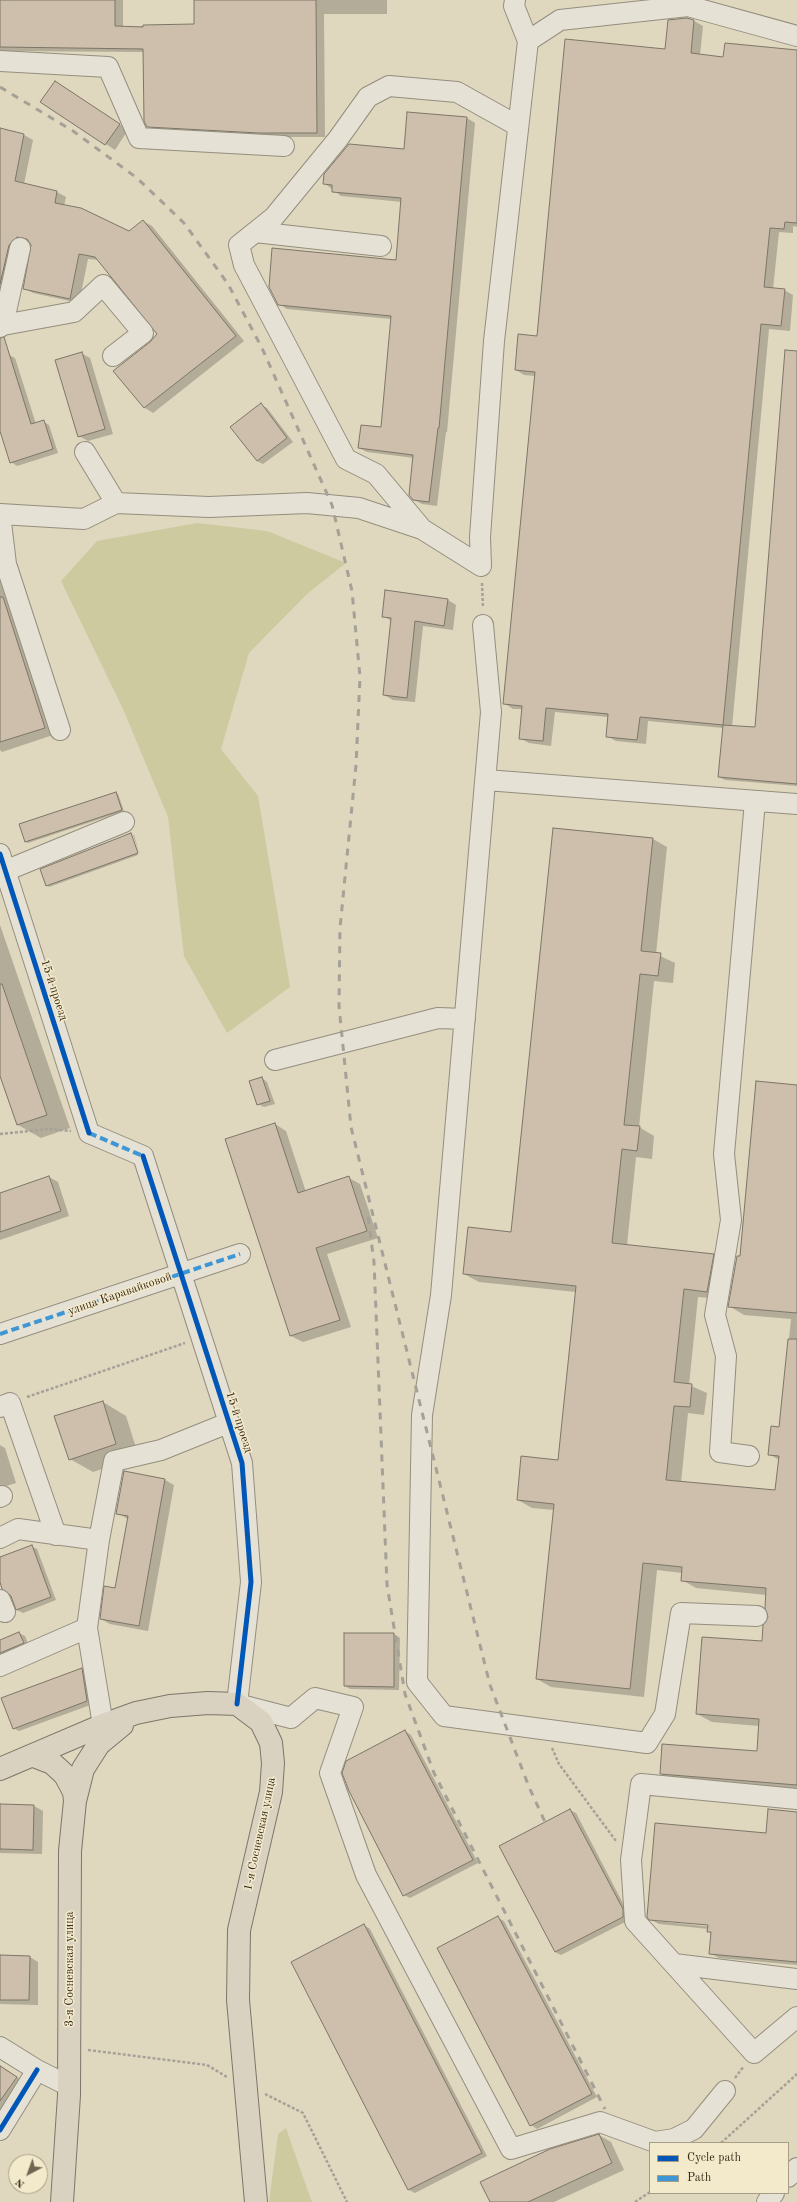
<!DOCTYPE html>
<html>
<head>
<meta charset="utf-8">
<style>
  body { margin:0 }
  #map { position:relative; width:797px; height:2202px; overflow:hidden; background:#dfd7be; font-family:"Old Standard TT",serif }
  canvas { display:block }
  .legend { position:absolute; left:649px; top:2142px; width:140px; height:52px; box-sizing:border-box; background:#f3eacc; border:1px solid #a89c84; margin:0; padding:5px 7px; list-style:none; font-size:12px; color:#372817 }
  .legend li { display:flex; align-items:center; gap:8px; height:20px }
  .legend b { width:20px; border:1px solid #a89c84 }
  .north { position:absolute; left:8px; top:2154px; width:40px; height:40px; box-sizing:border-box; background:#f3eacc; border:1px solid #a89c84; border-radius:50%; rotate:221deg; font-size:11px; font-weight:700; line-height:16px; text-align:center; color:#372817 }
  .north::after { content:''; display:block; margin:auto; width:14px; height:18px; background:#726551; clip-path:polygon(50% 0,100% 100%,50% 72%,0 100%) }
</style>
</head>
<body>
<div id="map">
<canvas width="797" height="2202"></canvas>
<ul class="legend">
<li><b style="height:5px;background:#0057b8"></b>Cycle path</li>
<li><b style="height:5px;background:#3e96d4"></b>Path</li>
</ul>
<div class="north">N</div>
</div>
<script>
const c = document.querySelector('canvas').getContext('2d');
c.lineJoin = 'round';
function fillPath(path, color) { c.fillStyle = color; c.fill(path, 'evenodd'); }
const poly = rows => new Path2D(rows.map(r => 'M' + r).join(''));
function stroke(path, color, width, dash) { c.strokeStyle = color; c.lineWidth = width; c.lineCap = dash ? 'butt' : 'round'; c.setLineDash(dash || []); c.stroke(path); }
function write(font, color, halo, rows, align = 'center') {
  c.font = font + ' "Old Standard TT",serif'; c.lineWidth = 3; c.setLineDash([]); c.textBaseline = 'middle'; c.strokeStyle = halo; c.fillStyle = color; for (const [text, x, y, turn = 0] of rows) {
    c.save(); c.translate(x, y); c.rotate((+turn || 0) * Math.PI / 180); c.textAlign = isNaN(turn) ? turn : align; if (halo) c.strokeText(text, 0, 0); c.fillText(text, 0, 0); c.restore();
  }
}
const green = poly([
  [197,523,267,531,346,563,307,594,249,653,221,749,258,796,290,987,227,1033,184,956,168,817,123,709,61,581,97,541],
  [286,2128,304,2180,312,2202,269,2202,278,2134]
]);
const shadow = poly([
  [0,0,123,0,123,27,195,25,195,0,387,0,387,14,324,14,325,137,267,137,156,131,147,126,144,52,0,51],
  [694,21,703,26,700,55,724,58,797,51,797,227,793,226,793,233,779,232,773,289,784,290,793,295,790,331,769,329,732,727,755,729,797,352,797,786,725,780,719,777,723,728,648,721,646,744,616,741,607,736,608,717,555,712,551,746,529,743,520,738,523,709,513,709,504,703,535,376,524,375,516,370,538,337,666,50],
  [64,87,128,130,115,150,42,102],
  [408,113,467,118,475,123,447,432,446,432,437,506,422,504,413,499,414,458,367,452,359,448,382,428,391,319,287,309,279,304,397,261,402,202,341,196,324,183,405,150],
  [0,129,24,135,33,140,24,184,57,192,66,197,64,206,129,232,143,221,152,226,244,341,153,413,145,408,151,343,158,334,99,260,88,259,79,303,33,293,24,288,32,245,29,242,25,242,0,315],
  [81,353,90,358,113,434,88,441,79,436],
  [9,355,15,358,36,424,44,422,49,425,58,453,17,466,11,462,0,428,0,358],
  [261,405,267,408,293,442,263,464,257,461],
  [0,572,56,734,2,752,0,750],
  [448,600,456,605,453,630,423,626,415,702,393,700,384,695,392,621,383,616],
  [116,793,118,794,124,811,28,843,26,842],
  [131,834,138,855,49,887,47,885],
  [133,835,134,835,140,855],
  [653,839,667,847,656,954,675,963,673,983,654,981,639,1127,654,1136,652,1159,636,1157,627,1245,713,1255,728,1263,722,1299,698,1297,689,1385,707,1393,704,1415,688,1413,681,1483,776,1491,779,1460,769,1454,780,1428,791,1319,744,1315,729,1306,741,1258,797,1086,797,1792,675,1782,661,1774,758,1752,759,1726,712,1722,697,1714,763,1642,770,1617,767,1595,696,1588,682,1580,682,1573,657,1570,644,1697,551,1687,537,1679,554,1510,532,1508,518,1500,559,1461,576,1292,479,1282,464,1274,512,1233],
  [0,925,70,1128,41,1138,18,1125,0,1073],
  [262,1078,267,1082,275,1104,264,1107,258,1104],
  [275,1124,286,1131,306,1192,349,1178,360,1184,378,1238,327,1254,351,1327,303,1342,291,1336,226,1140],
  [49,1177,58,1182,69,1216,0,1240,0,1194],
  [103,1402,126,1416,139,1457,93,1472,70,1459],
  [0,1445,5,1448,16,1483,0,1488],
  [165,1480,174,1485,148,1631,110,1624,101,1619,116,1589,128,1519,117,1513],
  [31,1546,37,1549,56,1600,23,1613,17,1610,11,1595,0,1580,0,1558],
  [19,1633,25,1636,29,1646,0,1660,0,1641],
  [394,1634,400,1638,399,1690,350,1689,345,1686],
  [82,1669,88,1672,93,1704,19,1731,13,1728],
  [405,1731,411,1735,478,1863,410,1898,404,1895],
  [0,1805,34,1806,43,1811,42,1854,0,1853],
  [570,1810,576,1813,628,1913,629,1920,561,1955,555,1952],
  [797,1813,797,1965,719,1958,710,1953,712,1934,709,1931,709,1929,659,1924,650,1919],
  [656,1919,713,1925,713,1927,656,1921],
  [498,1918,504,1921,597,2097,537,2129,531,2125,439,1949],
  [364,1925,370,1929,487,2156,415,2193,409,2190,292,1962],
  [0,1956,30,1957,38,1962,38,2005,0,2004],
  [0,2065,33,2088,0,2136],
  [599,2135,611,2142,624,2170,554,2202,491,2202]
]);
const building = poly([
  [0,0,115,0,115,26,143,27,143,25,194,24,194,0,316,0,317,133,259,133,147,127,144,121,143,49,0,47,0,0],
  [687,18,694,20,691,53,723,57,725,43,797,50,797,223,785,222,784,229,770,228,764,287,785,289,781,326,761,324,723,725,640,717,637,740,606,737,608,714,546,708,543,741,519,739,522,706,503,704,535,372,515,370,518,334,537,336,565,39,665,49,668,20,687,18],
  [55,81,120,124,105,145,40,102,55,81],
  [407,112,467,117,439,428,438,428,429,502,413,500,409,495,413,455,358,448,361,425,381,427,391,316,278,305,269,287,272,248,396,260,401,198,332,192,332,185,323,184,324,174,349,144,404,149,407,112],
  [0,128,24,134,15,181,57,191,55,203,81,208,129,231,143,220,236,336,144,408,113,371,150,342,157,334,95,257,79,254,70,299,23,289,31,245,27,239,17,237,9,245,0,284,0,128],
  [4,337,31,424,44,420,53,449,10,463,0,431,0,338,4,337],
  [785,350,797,351,797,784,718,777,723,725,755,727,785,350],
  [82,352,105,429,78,437,55,360,82,352],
  [261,403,287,438,257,461,230,427,261,403],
  [385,590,448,599,444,626,415,621,407,698,383,695,391,618,382,617,385,590],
  [0,597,3,597,45,728,0,742,0,597],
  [116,792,122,810,25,842,19,824,116,792],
  [553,828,653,838,641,951,661,953,658,976,640,974,624,1125,640,1126,637,1151,622,1149,612,1243,714,1254,707,1292,684,1289,674,1382,692,1384,690,1407,674,1406,666,1480,775,1490,779,1456,768,1455,771,1426,779,1427,788,1339,797,1339,797,1785,660,1774,662,1744,757,1751,759,1719,696,1714,702,1637,762,1641,763,1625,768,1617,765,1608,766,1588,681,1581,682,1567,643,1563,630,1689,536,1679,554,1504,517,1500,521,1456,558,1460,576,1286,463,1274,468,1227,511,1232,553,828],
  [131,833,138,853,46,886,40,869,131,833],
  [0,984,2,984,47,1115,17,1125,0,1076,0,984],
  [262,1077,270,1101,257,1105,249,1081,262,1077],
  [756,1081,797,1085,797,1313,728,1307,737,1256,740,1256,756,1081],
  [275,1123,298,1193,349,1176,367,1231,316,1248,340,1320,290,1336,225,1139,275,1123],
  [49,1176,61,1211,0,1232,0,1193,49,1176],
  [103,1401,116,1444,69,1460,54,1416,103,1401],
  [124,1471,165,1479,139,1626,100,1619,104,1586,115,1588,128,1516,116,1514,124,1471],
  [32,1545,51,1597,16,1610,11,1596,2,1589,0,1582,0,1557,32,1545],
  [19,1632,24,1643,0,1653,0,1640,19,1632],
  [344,1633,394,1633,394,1687,344,1686,344,1633],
  [82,1668,87,1701,13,1729,1,1698,82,1668],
  [405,1730,473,1860,403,1896,349,1791,342,1773,346,1761,405,1730],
  [0,1804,34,1805,33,1850,0,1849,0,1804],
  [570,1809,623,1909,623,1917,555,1952,499,1846,570,1809],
  [768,1809,797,1812,797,1962,709,1954,711,1932,707,1932,708,1925,649,1920,647,1917,655,1823,766,1833,768,1809],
  [498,1916,592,2094,530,2126,437,1948,498,1916],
  [364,1924,482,2153,408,2190,291,1962,364,1924],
  [0,1955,30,1956,29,2000,0,2000,0,1955],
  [0,2066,17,2077,0,2101,0,2066],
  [599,2134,612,2163,528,2202,490,2202,480,2182,550,2149,599,2134]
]);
const path = poly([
  [482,583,483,608],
  [0,1134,49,1129,71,1131],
  [27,1397,185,1343],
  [552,1748,559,1764,616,1841],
  [88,2050,207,2065,227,2077],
  [735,2078,744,2066],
  [265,2094,303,2113,347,2202],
  [721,2143,797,2074],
  [635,2202,650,2192]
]);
const minor = poly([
  [528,41,560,20,688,6,797,36],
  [0,61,108,67,139,138,284,146],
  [255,232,381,246],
  [3,325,74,312,103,285,143,333,113,356],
  [0,327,3,325,20,248],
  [85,452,116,503,209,507,307,503,359,508,422,529],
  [0,514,6,564,60,730],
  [0,514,84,519,116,503],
  [481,566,422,529,376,474,346,459,244,265,239,245,274,217,338,139,368,97,389,86,457,92,518,126],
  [481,566,480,537,494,341,528,41,514,6,515,0],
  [483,625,491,712,441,1295,422,1415,417,1682,444,1716,647,1743,665,1714,681,1613,757,1616],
  [486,780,797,804],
  [0,854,89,1133,143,1156,242,1463,251,1582,237,1704,291,1718,315,1698,353,1707,330,1773,366,1875,511,2149,600,2122,655,2142,674,2139,694,2129,725,2091],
  [5,871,124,822],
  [275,1060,438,1018,465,1019],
  [0,1334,240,1254],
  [0,1407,10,1403,56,1535],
  [749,1456,720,1452,726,1356,715,1315,731,1220,724,1154,755,801],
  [0,1497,2,1496],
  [0,1538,18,1529,99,1540],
  [0,1600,5,1612],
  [0,1666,87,1628],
  [103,1725,87,1628,99,1540,114,1461,161,1450,228,1423],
  [797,1799,641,1784,631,1860,635,1921,754,2053,797,2017],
  [674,1964,797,1979],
  [0,2047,37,2070,69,2086],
  [0,2130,37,2070],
  [788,2177,797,2168],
  [767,2202,774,2193]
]);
const major = poly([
  [34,1756,52,1763,65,1775,74,1792,75,1801,70,1851,69,2095,62,2202],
  [0,1769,103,1725,136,1713,170,1706,208,1703,237,1704,261,1722,271,1743,273,1763,271,1792,239,1930,238,2000,256,2202],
  [75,1801,83,1769,90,1758,99,1744,122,1725]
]);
const rail = poly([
  [0,87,73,131,137,178,184,223,228,284,262,348,332,505,352,591,360,677,356,765,340,928,339,1006,351,1127,490,1685,529,1787,545,1822],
  [368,1217,374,1262,387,1585,405,1694,434,1773,605,2109]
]);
const quiet = poly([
  [89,1133,143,1156],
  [0,1334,240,1254]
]);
const cycleway = poly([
  [0,854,89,1133],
  [143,1156,242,1463,251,1582,237,1704],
  [0,2130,37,2070]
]);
const streetNames = [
  ["15-й проезд",54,990,72],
  ["улица Каравайковой",120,1294,-19],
  ["15-й проезд",239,1422,72],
  ["1-я Сосневская улица",260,1834,-78],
  ["3-я Сосневская улица",70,1969,-90]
];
fillPath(green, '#ceca9f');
fillPath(shadow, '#0003');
fillPath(building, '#cdbfab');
stroke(building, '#7d7668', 1);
stroke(minor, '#948e7e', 22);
stroke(major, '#7d7668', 24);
stroke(path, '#a6a197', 2.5, [3, 2]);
stroke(minor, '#e5e1d5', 20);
stroke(major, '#d9d2c0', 22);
stroke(rail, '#a6a197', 3, [7, 7]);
stroke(quiet, '#3e96d4', 4, [8, 4]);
stroke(cycleway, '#0057b8', 5);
write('12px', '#372817', '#f3eacc', streetNames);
</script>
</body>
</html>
